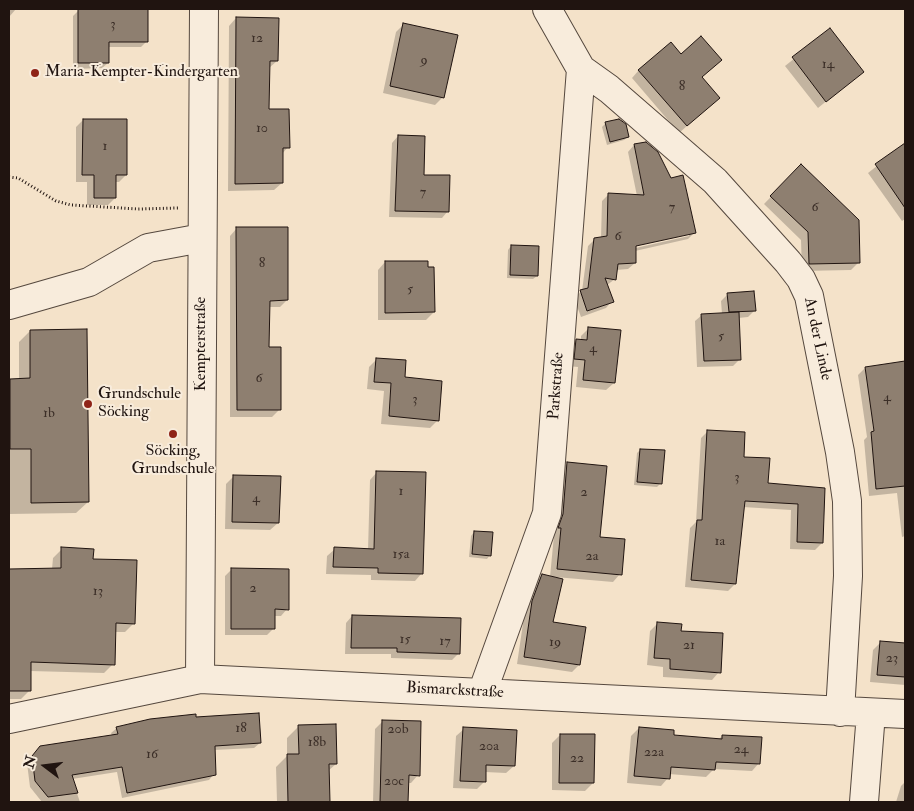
<!DOCTYPE html>
<html>
<head>
<meta charset="utf-8">
<style>
  body { margin:0 }
  #map { position:relative; width:914px; height:811px; overflow:hidden; background:#f4e2c9; font-family:"IM FELL Double Pica",serif }
  canvas { display:block }
  .frame { position:absolute; inset:0; border:10px solid #201410; pointer-events:none }
  .north { position:absolute; left:20px; top:741px; width:50px; height:50px; -webkit-text-stroke:4px #f8ecdc; paint-order:stroke; rotate:285deg; font-size:14px; font-weight:700; line-height:20px; text-align:center; color:#201410 }
  .north::after { content:''; display:block; margin:auto; width:18px; height:22px; background:#201410; clip-path:polygon(50% 0,100% 100%,50% 72%,0 100%) }
</style>
</head>
<body>
<div id="map">
<canvas width="914" height="811"></canvas>
<div class="frame"></div>
<div class="north">N</div>
</div>
<script>
const c = document.querySelector('canvas').getContext('2d');
c.lineJoin = 'round';
function fillPath(path, color) { c.fillStyle = color; c.fill(path, 'evenodd'); }
const poly = rows => new Path2D(rows.map(r => 'M' + r).join(''));
function stroke(path, color, width, dash) { c.strokeStyle = color; c.lineWidth = width; c.lineCap = dash ? 'butt' : 'round'; c.setLineDash(dash || []); c.stroke(path); }
function write(font, color, halo, rows, align = 'center') {
  c.font = font + ' "IM FELL Double Pica",serif'; c.lineWidth = 4; c.setLineDash([]); c.textBaseline = 'middle'; c.strokeStyle = halo; c.fillStyle = color; for (const [text, x, y, turn = 0] of rows) {
    c.save(); c.translate(x, y); c.rotate((+turn || 0) * Math.PI / 180); c.textAlign = isNaN(turn) ? turn : align; if (halo) c.strokeText(text, 0, 0); c.fillText(text, 0, 0); c.restore();
  }
}
const shadow = poly([
  [9,9,16,9,9,17],
  [93,9,148,9,147,41,141,47,108,47,108,63,102,68,73,69,73,16,79,10],
  [236,18,277,61,269,68,267,110,288,147,282,154,282,183,274,190,228,191,229,26],
  [404,24,443,97,435,105,383,93,396,32],
  [830,30,862,72,818,108,785,66],
  [639,70,701,77,711,105,679,133,632,78],
  [83,120,126,175,119,182,115,182,115,198,108,205,87,205,87,182,76,182,76,127],
  [606,123,628,137,624,140,607,145,602,127],
  [398,136,448,211,442,218,389,217,392,143],
  [646,143,695,232,688,239,635,251,635,263,628,269,616,270,615,279,607,285,612,301,606,308,581,317,574,298,582,291,588,246,595,239,601,238,602,201,609,194,637,196,628,152,634,145],
  [689,233,689,236,631,249,630,246],
  [905,144,905,219,902,221,868,173],
  [801,166,859,262,851,270,802,271,801,240,764,204],
  [237,228,287,300,280,307,269,307,267,348,279,410,272,417,230,417,230,236],
  [511,246,537,276,533,279,507,278,508,250],
  [385,262,434,312,426,320,378,320,378,270],
  [728,294,754,311,748,317,738,318,740,359,733,366,697,367,695,321,702,315,722,314,721,301],
  [589,328,614,383,606,390,576,387,578,367,567,366,569,348,576,340,581,341,581,336],
  [30,331,88,502,76,513,9,514,9,381,19,380,19,342],
  [377,359,403,379,438,420,430,428,381,424,384,391,367,389,369,367],
  [905,362,905,435,902,436,905,458,905,536,902,537,897,493,869,496,864,440,867,437,858,375,865,368],
  [708,431,743,458,767,484,823,489,822,543,815,550,790,549,791,510,743,507,735,584,728,591,685,587,690,528,696,522,701,438],
  [640,450,661,483,657,487,634,485,637,453],
  [567,464,599,538,620,574,613,582,555,577,552,623,579,665,572,672,517,664,525,610,534,583,542,575,550,577,554,535,552,535,559,471],
  [377,472,422,573,415,581,371,580,371,575,326,574,327,556,335,549,368,550,370,480],
  [234,476,278,523,270,530,225,529,226,484],
  [474,532,490,555,487,559,469,557,471,536],
  [62,549,92,560,134,623,125,632,114,632,113,664,104,673,30,671,30,690,21,699,9,699,9,570,52,569,53,558],
  [232,569,287,609,281,616,274,616,274,628,267,635,225,635,225,576],
  [352,616,459,653,452,660,391,658,391,654,345,654,346,623],
  [657,624,680,632,719,672,712,680,663,677,663,667,647,665,650,631],
  [881,642,905,644,905,685,870,682,873,650],
  [195,718,260,743,254,748,214,750,214,774,209,780,122,798,117,772,72,779,80,802,42,802,30,787,27,763,38,750,112,736,111,733,117,728],
  [382,722,418,775,411,783,408,783,407,802,373,802,375,729],
  [299,726,336,764,328,771,329,802,277,802,276,767,287,756,287,738],
  [639,728,672,736,718,740,722,736,759,763,752,771,714,769,706,777,669,774,668,778,661,786,627,783,631,736],
  [464,729,514,766,506,773,485,772,484,782,477,789,453,788,456,736],
  [560,735,593,783,585,791,552,790,552,743],
  [905,782,905,802,896,802,901,786]
]);
const building = poly([
  [78,9,148,9,148,42,109,42,109,63,78,63,78,9],
  [236,17,279,18,278,61,270,61,269,109,289,109,290,148,283,148,283,183,235,184,236,17],
  [403,23,458,35,444,98,390,86,403,23],
  [830,28,864,72,826,102,792,57,830,28],
  [701,36,722,60,702,77,720,98,687,126,638,70,671,42,681,54,701,36],
  [83,119,127,119,127,175,116,175,116,198,94,198,94,175,82,175,83,119],
  [619,119,626,124,629,137,610,142,605,122,619,119],
  [398,135,425,136,424,175,450,175,449,212,395,211,398,135],
  [646,142,658,152,671,178,683,175,696,233,636,246,636,263,618,264,616,280,605,278,614,302,587,311,580,290,588,288,594,238,607,236,608,193,644,195,634,144,646,142],
  [905,143,905,208,875,164,905,143],
  [801,164,859,220,860,263,809,264,808,232,770,196,801,164],
  [236,227,288,227,288,300,270,301,269,347,281,347,281,410,237,410,236,227],
  [511,245,539,246,538,276,510,275,511,245],
  [385,261,428,261,428,267,434,267,435,312,385,313,385,261],
  [754,291,756,311,729,312,727,293,754,291],
  [739,312,741,360,704,361,701,314,739,312],
  [588,327,621,330,615,383,583,380,585,360,574,359,576,339,587,340,588,327],
  [87,329,89,502,31,503,31,449,10,449,10,379,30,378,30,330,87,329],
  [376,358,406,360,405,377,442,381,439,421,389,416,391,383,374,382,376,358],
  [905,361,905,486,876,489,871,432,874,431,865,367,905,361],
  [707,430,745,432,744,457,770,458,768,483,825,488,823,543,797,542,798,504,745,501,736,584,691,580,697,520,702,520,707,430],
  [640,449,665,450,662,484,637,482,640,449],
  [567,462,607,466,600,537,625,539,622,575,557,569,561,528,558,528,563,514,567,462],
  [376,471,426,472,423,574,378,573,378,568,333,567,334,547,374,549,376,471],
  [233,475,281,476,279,523,232,522,233,475],
  [474,531,493,532,491,556,472,554,474,531],
  [61,547,94,549,93,559,137,560,135,624,116,623,115,665,31,662,31,691,9,691,9,569,61,568,61,547],
  [231,568,289,569,289,610,275,609,275,629,231,629,231,568],
  [542,574,563,579,553,622,586,627,580,665,524,657,532,601,542,574],
  [352,615,461,618,460,654,397,652,397,648,351,648,352,615],
  [657,622,682,624,681,631,723,633,721,673,670,669,670,659,654,658,657,622],
  [880,641,905,643,905,677,877,675,880,641],
  [259,713,261,743,215,746,216,775,127,793,122,767,72,775,78,793,48,797,35,781,32,756,40,746,118,734,116,727,150,719,196,714,196,717,259,713],
  [382,720,421,721,420,776,409,775,408,802,380,802,382,720],
  [336,724,337,764,329,764,330,802,288,802,287,754,299,754,298,725,336,724],
  [463,727,517,730,515,766,486,765,486,782,460,781,463,727],
  [639,727,674,730,674,735,722,739,722,735,762,737,760,764,716,762,715,770,671,767,670,779,634,776,639,727],
  [560,734,595,734,594,783,559,783,560,734]
]);
const path = poly([
  [9,177,18,178,56,201,71,205,138,209,178,208]
]);
const minor = poly([
  [547,9,581,69,609,89,715,181,788,262,801,279,809,296,840,452,847,501,848,576,840,712],
  [9,305,89,282,148,248,202,238],
  [200,679,204,9],
  [482,693,547,513,581,69],
  [9,719,200,679,905,714],
  [864,802,871,713]
]);
const markers = [
  [35,73,5,"#8f2418"],
  [88,404,5,"#8f2418"],
  [173,434,5,"#8f2418"]
];
const numberNames = [
  ["3",113,25],
  ["12",257,39],
  ["9",424,61],
  ["14",828,65],
  ["8",682,87],
  ["10",262,129],
  ["1",105,147],
  ["7",423,193],
  ["7",672,208],
  ["6",815,208],
  ["6",618,237],
  ["8",262,264],
  ["5",410,290],
  ["5",721,337],
  ["4",593,349],
  ["6",259,379],
  ["4",887,398],
  ["3",415,400],
  ["1b",49,414],
  ["3",737,478],
  ["1",401,492],
  ["2",584,493],
  ["4",256,499],
  ["1a",720,542],
  ["15a",401,555],
  ["2a",592,557],
  ["2",253,589],
  ["13",98,592],
  ["15",405,640],
  ["17",445,642],
  ["19",555,643],
  ["21",689,646],
  ["23",892,659],
  ["18",241,729],
  ["20b",398,730],
  ["18b",317,743],
  ["20a",489,747],
  ["24",741,750],
  ["22a",654,753],
  ["16",152,755],
  ["22",577,759],
  ["20c",394,782]
];
const poiNames = [
  ["Maria-Kempter-Kindergarten",45,73],
  ["Grundschule",98,395],
  ["Söcking",98,413],
  ["Söcking,",173,452,"center"],
  ["Grundschule",173,470,"center"]
];
const streetNames = [
  ["An der Linde",817,339,78],
  ["Kempterstraße",202,344,-90],
  ["Parkstraße",557,386,-86],
  ["Bismarckstraße",455,691,3]
];
fillPath(shadow, '#0003');
fillPath(building, '#8e7f70');
stroke(building, '#201410', 1);
stroke(minor, '#55483e', 30);
stroke(path, '#201410', 3, [1, 2.5]);
stroke(minor, '#f8ecdc', 28);
for (const [x, y, r, color] of markers) { const dot = new Path2D(); dot.arc(x, y, r, 0, 2 * Math.PI); c.fillStyle = color; c.fill(dot); stroke(dot, '#f8ecdc', 2); }
write('14px', '#3c2f28', null, numberNames);
write('16px', '#201410', '#f8ecdc', poiNames, 'left');
write('16px', '#201410', '#f8ecdc', streetNames);
</script>
</body>
</html>
